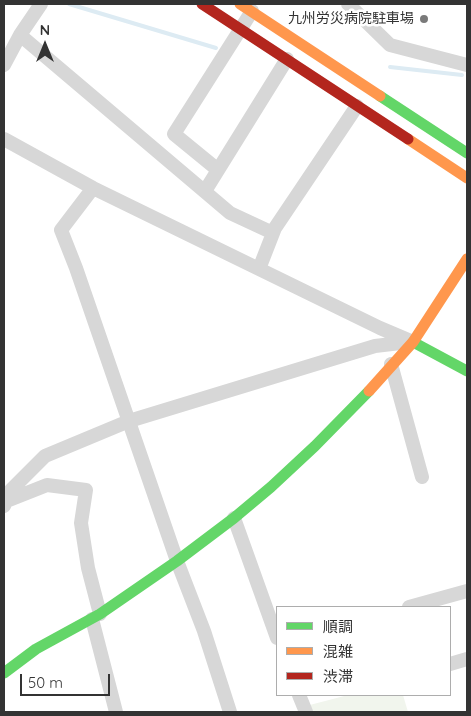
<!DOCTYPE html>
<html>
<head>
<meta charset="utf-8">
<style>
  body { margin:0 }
  #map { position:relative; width:471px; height:716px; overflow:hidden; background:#fff; font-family:Quicksand,"Noto Sans JP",sans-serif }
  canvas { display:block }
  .frame { position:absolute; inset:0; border:5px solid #333; pointer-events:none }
  .legend { position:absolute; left:276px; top:606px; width:175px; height:90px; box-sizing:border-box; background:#fff; border:1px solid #adadad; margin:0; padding:6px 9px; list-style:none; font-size:15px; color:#333 }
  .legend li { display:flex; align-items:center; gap:10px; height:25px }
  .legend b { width:25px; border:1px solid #adadad }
  .north { position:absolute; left:20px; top:20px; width:50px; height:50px; -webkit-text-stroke:4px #fff; paint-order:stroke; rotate:0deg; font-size:14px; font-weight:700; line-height:20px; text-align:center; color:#333 }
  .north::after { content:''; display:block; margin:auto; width:18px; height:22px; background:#333; clip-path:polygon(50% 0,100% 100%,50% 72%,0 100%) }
  .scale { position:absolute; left:20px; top:674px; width:90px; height:22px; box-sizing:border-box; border:2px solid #333; border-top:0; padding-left:6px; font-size:15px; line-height:18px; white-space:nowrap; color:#333; -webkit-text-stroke:4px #fff; paint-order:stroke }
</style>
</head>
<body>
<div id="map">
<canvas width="471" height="716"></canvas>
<div class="frame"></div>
<ul class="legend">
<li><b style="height:6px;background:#63d668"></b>順調</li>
<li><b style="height:6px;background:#ff974d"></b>混雑</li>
<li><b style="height:6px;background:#b3261e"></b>渋滞</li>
</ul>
<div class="north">N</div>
<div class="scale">50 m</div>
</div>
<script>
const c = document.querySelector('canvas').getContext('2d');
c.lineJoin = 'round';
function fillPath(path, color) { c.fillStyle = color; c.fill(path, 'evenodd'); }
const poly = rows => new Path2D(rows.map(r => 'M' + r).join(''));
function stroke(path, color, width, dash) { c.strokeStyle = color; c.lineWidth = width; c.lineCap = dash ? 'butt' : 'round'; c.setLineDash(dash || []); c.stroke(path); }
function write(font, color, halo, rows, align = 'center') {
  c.font = font + ' Quicksand,"Noto Sans JP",sans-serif'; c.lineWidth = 5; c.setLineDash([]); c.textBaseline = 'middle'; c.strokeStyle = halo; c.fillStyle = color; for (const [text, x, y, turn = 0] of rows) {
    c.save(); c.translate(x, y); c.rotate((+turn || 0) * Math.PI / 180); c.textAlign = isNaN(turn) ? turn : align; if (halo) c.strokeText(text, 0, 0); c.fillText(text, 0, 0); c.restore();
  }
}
const green = poly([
  [348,695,403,695,408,712,308,712,306,706]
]);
const stream = poly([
  [69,4,216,48],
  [390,67,462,75]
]);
const street = poly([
  [348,4,390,45,467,65],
  [20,35,230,213,273,233],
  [4,65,20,35,41,4],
  [4,139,93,188,380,328,413,342],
  [218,170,174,134,252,11],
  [93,188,61,230,76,268,177,561,204,631,230,712],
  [205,191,287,59],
  [259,269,275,228,357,106],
  [391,364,422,477],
  [4,502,47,485,86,490,81,523,88,568,100,614],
  [4,506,11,490,45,456,129,421,375,346,409,342],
  [234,518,277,638],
  [409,607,467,591],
  [92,619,116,712],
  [450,664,467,659],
  [299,695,306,712]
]);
const fast = poly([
  [380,96,467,153],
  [413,342,467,371],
  [4,673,36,649,100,614,177,561,234,518,271,487,315,446,369,391]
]);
const slow = poly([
  [240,4,380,96],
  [408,139,467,178],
  [369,391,413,342,467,259]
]);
const jam = poly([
  [202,4,408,139]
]);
const markers = [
  [424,19,5,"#7a7a7a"]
];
const poiNames = [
  ["九州労災病院駐車場",414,19]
];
fillPath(green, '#f1f5ed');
stroke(stream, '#ddebf3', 4);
stroke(street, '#d7d7d7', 14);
stroke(fast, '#63d668', 11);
stroke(slow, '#ff974d', 11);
stroke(jam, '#b3261e', 11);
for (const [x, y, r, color] of markers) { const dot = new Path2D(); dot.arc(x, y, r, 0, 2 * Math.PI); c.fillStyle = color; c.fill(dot); stroke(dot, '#fff', 2); }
write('14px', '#333', '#fff', poiNames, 'right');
</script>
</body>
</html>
